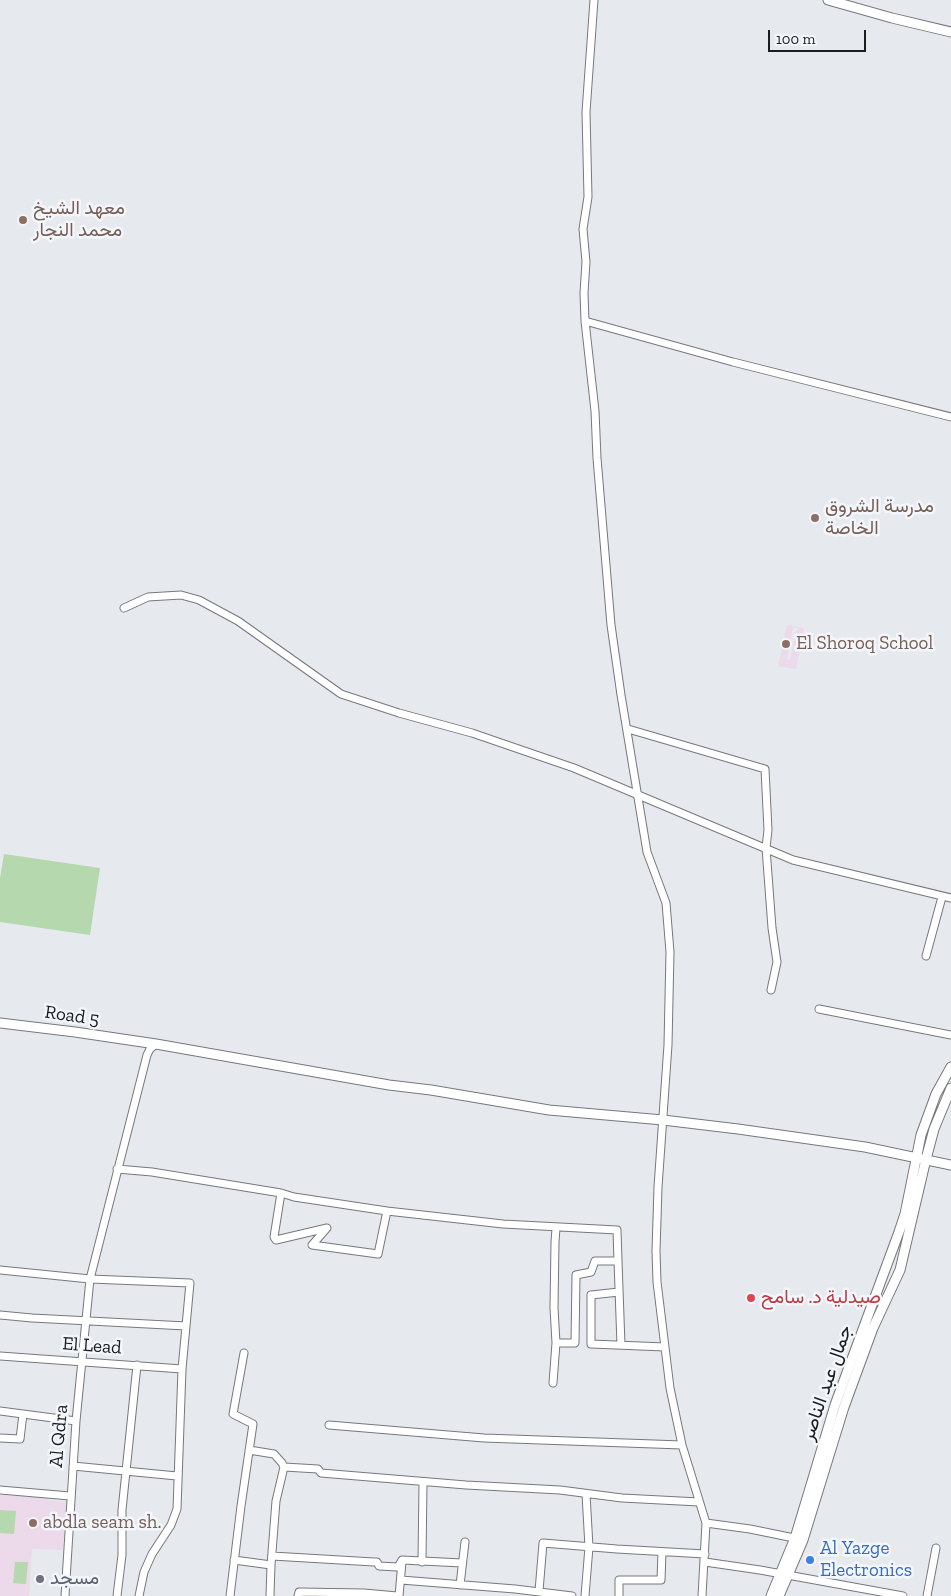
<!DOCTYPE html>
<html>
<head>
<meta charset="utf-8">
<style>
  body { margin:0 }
  #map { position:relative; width:951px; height:1596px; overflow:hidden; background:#e6eaef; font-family:"Zilla Slab",serif }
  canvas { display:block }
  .scale { position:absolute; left:768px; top:30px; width:98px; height:22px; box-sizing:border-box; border:2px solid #1b1c1e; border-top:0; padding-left:6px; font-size:15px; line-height:18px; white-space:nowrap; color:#1b1c1e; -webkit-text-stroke:4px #f3f7fc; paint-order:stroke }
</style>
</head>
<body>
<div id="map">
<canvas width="951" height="1596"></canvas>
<div class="scale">100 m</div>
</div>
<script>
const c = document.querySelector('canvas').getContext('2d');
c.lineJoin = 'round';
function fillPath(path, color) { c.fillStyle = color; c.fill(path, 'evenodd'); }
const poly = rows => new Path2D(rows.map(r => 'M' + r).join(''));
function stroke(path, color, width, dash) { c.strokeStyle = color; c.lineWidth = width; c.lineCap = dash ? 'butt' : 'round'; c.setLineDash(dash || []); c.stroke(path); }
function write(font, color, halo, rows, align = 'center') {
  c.font = font + ' "Zilla Slab",Vazirmatn,serif'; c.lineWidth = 5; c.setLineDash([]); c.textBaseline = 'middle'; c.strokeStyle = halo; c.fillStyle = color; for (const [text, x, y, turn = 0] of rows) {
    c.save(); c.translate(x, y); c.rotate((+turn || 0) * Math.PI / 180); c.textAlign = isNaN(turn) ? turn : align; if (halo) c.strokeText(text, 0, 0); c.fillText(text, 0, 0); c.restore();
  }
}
const education = poly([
  [787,625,804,628,796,669,778,666],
  [793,627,797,628,790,660,787,659],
  [0,1495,47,1498,49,1500,67,1502,63,1550,32,1549,29,1596,0,1596]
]);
const green = poly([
  [4,854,100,868,90,935,0,922,0,878],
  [0,1510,16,1511,14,1534,0,1533],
  [15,1562,28,1562,26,1584,13,1583]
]);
const minor = poly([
  [594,0,586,112,588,197,583,229,586,262,584,293,585,321,595,411,597,458,611,625,621,695,647,852,666,903,670,952,668,1045,658,1187,656,1251,657,1282,670,1388,682,1445,706,1523,702,1596],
  [585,321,733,362,951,417],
  [124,608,148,597,181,595,199,600,238,621,341,694,399,713,472,733,574,768,793,860,951,898],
  [628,729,765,769,768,830,766,848,772,928,777,962,771,990],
  [926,956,942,897],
  [819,1009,951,1035],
  [117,1169,152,1172,281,1193,294,1197,387,1211,503,1224,617,1230,618,1261,595,1261,591,1272,576,1275,575,1343,556,1343],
  [281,1193,274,1237,276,1240,327,1228,312,1245,378,1254,387,1211],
  [618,1261,621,1345],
  [0,1270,90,1279,190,1283,182,1369,177,1509,171,1525,152,1554,144,1572,139,1596],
  [619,1292,591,1295,591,1344,665,1347],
  [0,1315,32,1318,186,1326],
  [0,1356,182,1369],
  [553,1383,556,1343,554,1308,555,1242,556,1228],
  [0,1411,23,1414],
  [329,1425,484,1438,682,1445],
  [0,1438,20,1439,23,1414,76,1421],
  [249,1450,274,1454,282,1463,284,1467,276,1501,271,1565,270,1596],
  [73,1466,177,1476],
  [284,1467,318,1469,321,1473,466,1485,560,1490,622,1498,699,1502],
  [0,1490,70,1496],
  [706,1523,750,1529,799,1539],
  [272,1556,374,1562,377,1562,379,1566,398,1567,402,1560,462,1563],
  [234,1560,271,1565],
  [422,1562,423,1482],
  [705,1562,760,1570,903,1596],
  [401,1580,515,1589,572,1596],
  [460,1585,465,1542],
  [539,1591,543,1543,617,1549,705,1554],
  [65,1596,76,1421,90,1279,147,1055,150,1049,156,1044],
  [117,1596,122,1555,122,1510,137,1365],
  [230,1596,241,1506,253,1424,233,1414,244,1353],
  [298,1596,299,1592,364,1593,397,1596],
  [399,1596,402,1562],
  [585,1596,589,1547,586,1494],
  [619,1596,619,1580,661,1580,662,1552],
  [927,1596,936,1548]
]);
const major = poly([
  [828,0,892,18,951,32],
  [0,1023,75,1032,156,1044,389,1085,431,1090,549,1110,663,1120,738,1129,865,1147,951,1165],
  [771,1596,795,1538,835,1405,899,1232,905,1214,921,1135,936,1094,951,1067],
  [779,1596,803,1540,844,1407,873,1328,900,1270,926,1159,934,1129,951,1088]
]);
const markers = [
  [23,220,5,"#8d6e63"],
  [815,518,5,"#8d6e63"],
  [786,644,5,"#8d6e63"],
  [751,1298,5,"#e0444e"],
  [33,1523,5,"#8d6e63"],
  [810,1560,5,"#3f7fe0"],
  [40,1579,5,"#6b7280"]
];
const educationNames = [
  ["معهد الشيخ",33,209],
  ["محمد النجار",33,231],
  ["مدرسة الشروق",825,507],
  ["الخاصة",825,529],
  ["El Shoroq School",796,644],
  ["abdla seam sh.",43,1523]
];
const streetNames = [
  ["Road 5",72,1016,8],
  ["El Lead",92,1346,4],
  ["جمال عبد الناصر",827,1383,-71],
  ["Al Qdra",59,1436,-85]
];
const healthNames = [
  ["صيدلية د. سامح",761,1298]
];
const shopNames = [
  ["Al Yazge",820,1549],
  ["Electronics",820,1571]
];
const worshipNames = [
  ["مسجد",50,1579]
];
fillPath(education, '#ecd9e9');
fillPath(green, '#b5d8ae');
stroke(minor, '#75787d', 9);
stroke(major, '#75787d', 11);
stroke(minor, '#fff', 7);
stroke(major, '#fff', 9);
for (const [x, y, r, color] of markers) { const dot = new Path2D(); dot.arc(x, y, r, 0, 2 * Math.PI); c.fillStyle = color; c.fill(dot); stroke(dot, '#f3f7fc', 2); }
write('19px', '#785e54', '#f3f7fc', educationNames, 'left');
write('19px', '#1b1c1e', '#f3f7fc', streetNames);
write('19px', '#be3a42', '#f3f7fc', healthNames, 'left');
write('19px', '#366cbe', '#f3f7fc', shopNames, 'left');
write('19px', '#5b616d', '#f3f7fc', worshipNames, 'left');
</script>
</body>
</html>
